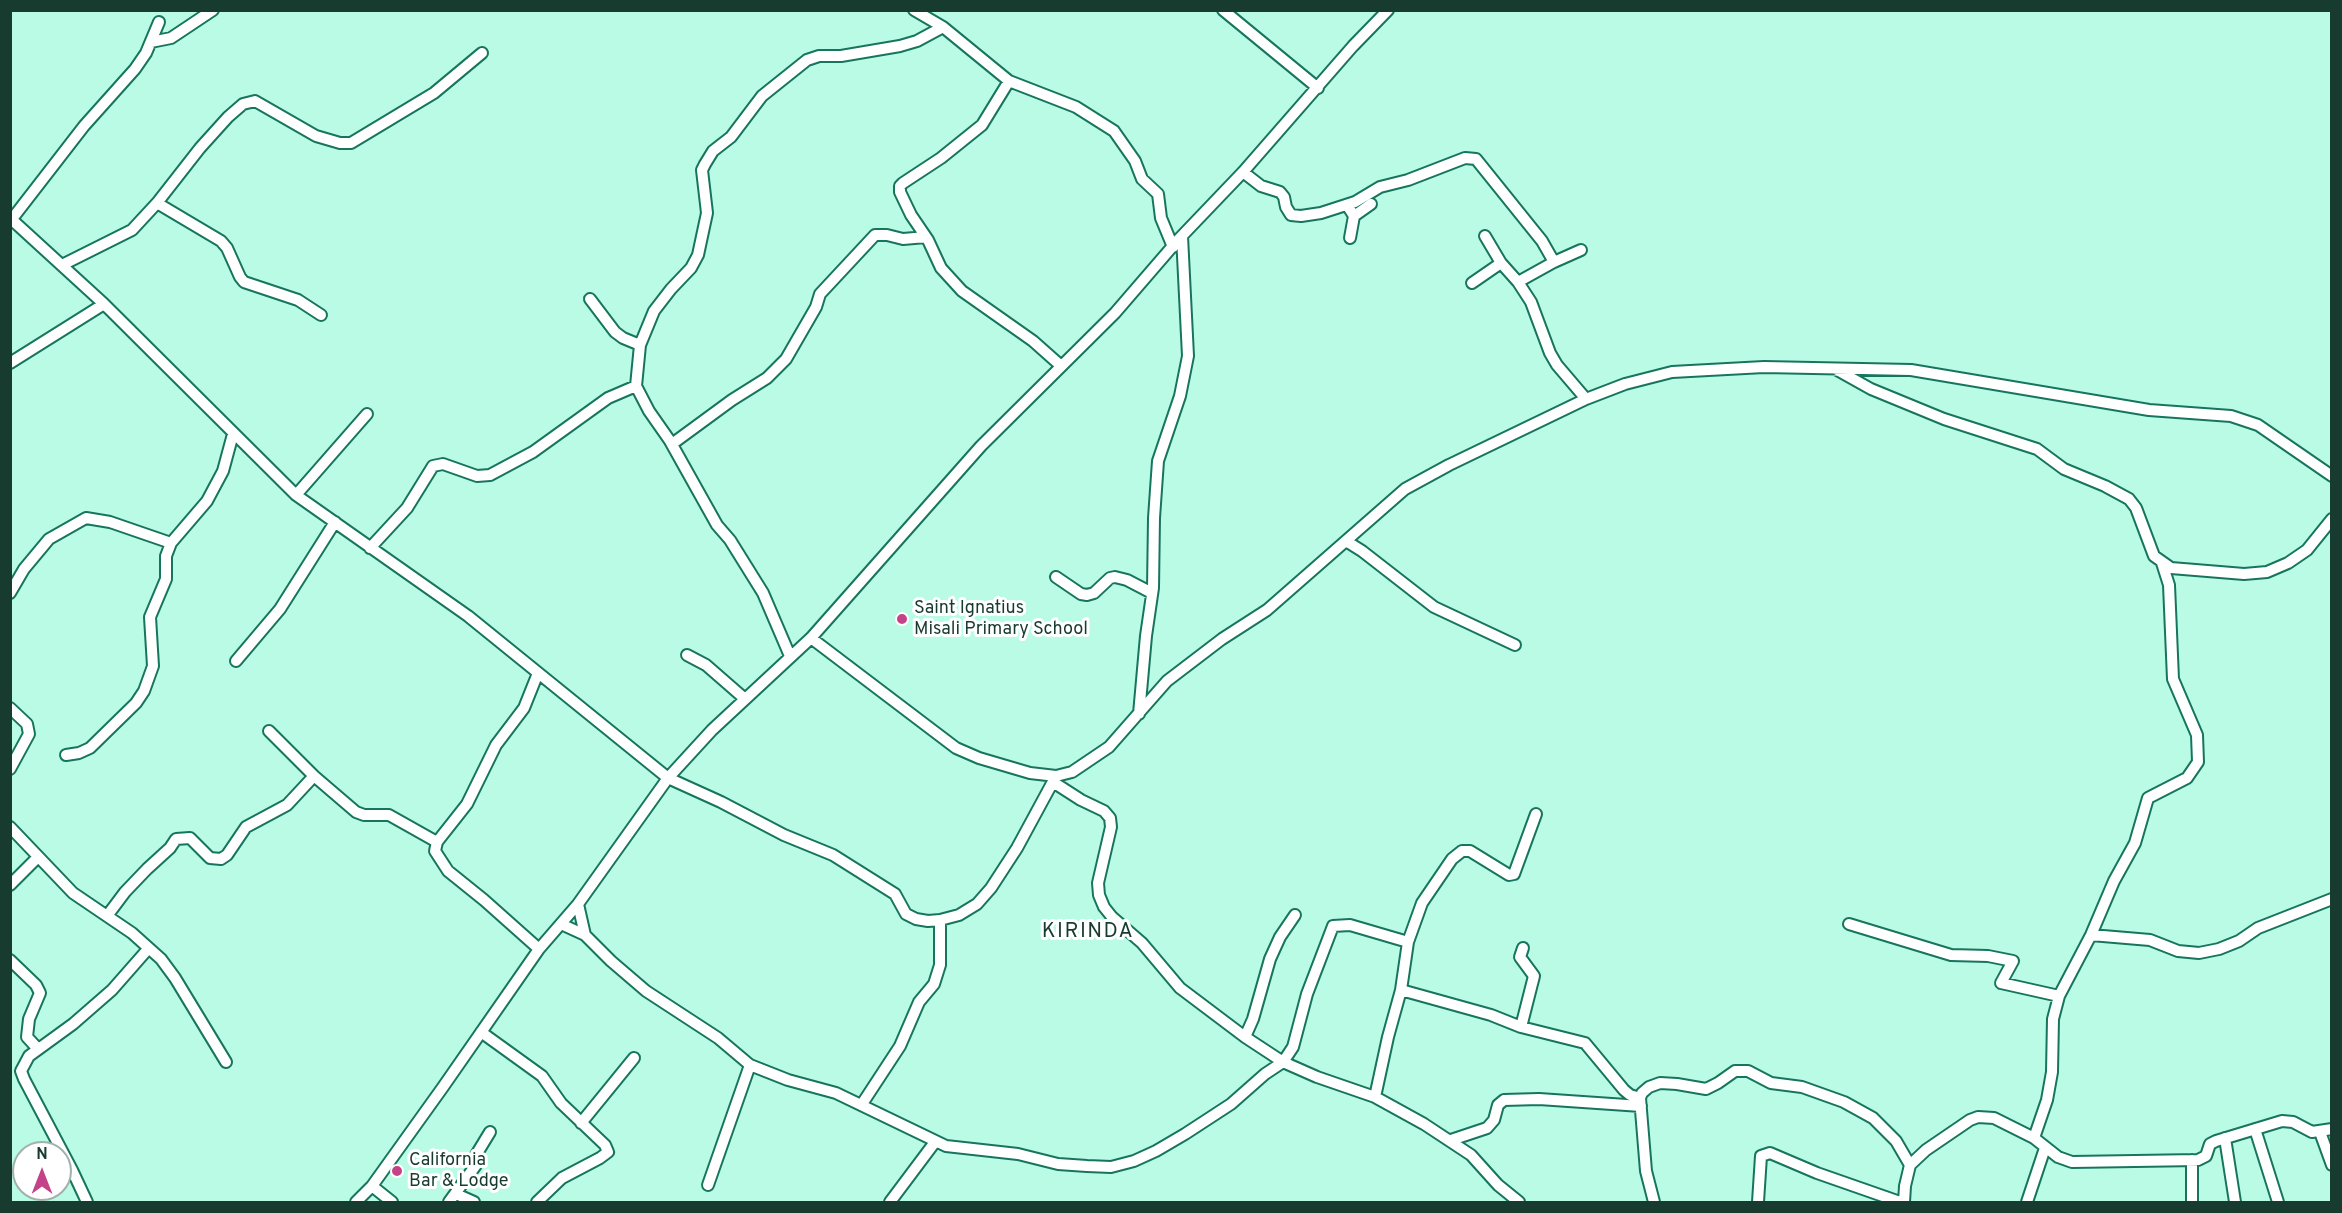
<!DOCTYPE html>
<html>
<head>
<meta charset="utf-8">
<style>
  body { margin:0 }
  #map { position:relative; width:2342px; height:1213px; overflow:hidden; background:#b9fbe4; font-family:Overpass,sans-serif }
  canvas { display:block }
  .frame { position:absolute; inset:0; border:12px solid #183b30; pointer-events:none }
  .north { position:absolute; left:12px; top:1141px; width:60px; height:60px; box-sizing:border-box; background:#fff; border:2px solid #a3b1ac; border-radius:50%; rotate:0deg; font-size:16px; font-weight:700; line-height:24px; text-align:center; color:#183b30 }
  .north::after { content:''; display:block; margin:auto; width:21px; height:27px; background:#c44288; clip-path:polygon(50% 0,100% 100%,50% 72%,0 100%) }
</style>
</head>
<body>
<div id="map">
<canvas width="2342" height="1213"></canvas>
<div class="frame"></div>
<div class="north">N</div>
</div>
<script>
const c = document.querySelector('canvas').getContext('2d');
c.lineJoin = 'round';
const poly = rows => new Path2D(rows.map(r => 'M' + r).join(''));
function stroke(path, color, width, dash) { c.strokeStyle = color; c.lineWidth = width; c.lineCap = dash ? 'butt' : 'round'; c.setLineDash(dash || []); c.stroke(path); }
function write(font, color, halo, rows, align = 'center') {
  c.font = font + ' Overpass,sans-serif'; c.lineWidth = 6; c.setLineDash([]); c.textBaseline = 'middle'; c.strokeStyle = halo; c.fillStyle = color; for (const [text, x, y, turn = 0] of rows) {
    c.save(); c.translate(x, y); c.rotate((+turn || 0) * Math.PI / 180); c.textAlign = isNaN(turn) ? turn : align; if (halo) c.strokeText(text, 0, 0); c.fillText(text, 0, 0); c.restore();
  }
}
const minor = poly([
  [914,10,943,27,1009,81,1076,107,1114,131,1135,161,1142,179,1158,194,1161,218,1173,247],
  [1223,10,1318,88],
  [151,42,171,38,213,10],
  [1009,81,982,125,941,158,903,183,900,186,900,192,911,215,928,240,941,268,962,291,1033,341,1060,365],
  [1243,172,1261,186,1280,192,1284,197,1286,207,1291,215,1301,216,1321,213,1355,202,1380,187,1408,180,1465,158,1476,159,1542,241,1554,262],
  [157,203,221,241,227,248,240,277,244,282,298,300,321,315],
  [1347,205,1354,216,1350,238],
  [1354,216,1371,204],
  [10,218,104,304,296,495,468,616,668,778,721,802,784,835,833,855,895,894,906,914,916,919,928,921,940,920,959,915,977,904,991,888,1017,848,1056,776],
  [12,219,84,126,135,69,146,53,159,22],
  [1485,236,1501,263,1518,282,1531,302,1550,353,1557,365,1586,399],
  [62,265,132,230,157,203,200,148,228,117,243,104,255,101,316,136,340,143,351,143,434,93,482,53],
  [1518,282,1554,262,1581,250],
  [1472,283,1501,263],
  [590,299,615,332,623,338,640,345],
  [10,363,104,304],
  [1837,370,1871,389,1944,419,2037,449,2064,469,2105,486,2129,499,2136,508,2154,556,2171,568,2244,574,2267,572,2288,563,2307,550,2332,519],
  [672,444,732,400,767,378,786,359,816,307,820,294,875,235,887,235,903,239,926,237],
  [296,495,367,414],
  [1346,541,1362,551,1434,607,1515,645],
  [370,548,407,508,433,466,443,464,477,476,490,475,533,452,608,398,636,386],
  [1056,577,1081,594,1087,595,1094,593,1110,578,1115,577,1127,580,1152,593],
  [10,593,24,569,49,539,86,518,110,522,171,543],
  [811,638,956,748,979,758,1030,773,1056,776,1072,772,1109,747,1167,681,1222,639,1267,610,1405,489,1449,465,1586,399,1625,384,1672,372,1764,367,1911,370,2149,410,2231,416,2258,425,2332,476],
  [687,655,706,665,745,699],
  [790,656,763,593,730,540,717,525,670,441,649,411,636,386,640,345,654,311,671,289,691,268,698,255,707,213,702,170,705,164,713,151,731,137,762,96,807,60,819,56,841,56,900,46,917,41,943,27],
  [236,661,280,609,335,522],
  [538,673,524,708,496,745,467,804,437,842,435,851,448,871,484,900,539,949],
  [10,708,27,724,29,734,10,769],
  [1139,714,1146,636,1153,588,1154,518,1158,461,1180,396,1188,356,1182,236],
  [269,731,314,776,356,812,364,815,389,815,437,842],
  [66,755,79,753,90,748,136,703,144,691,153,666,150,617,166,579,166,556,171,543,207,501,223,471,233,434],
  [1053,782,1081,800,1104,811,1110,818,1111,827,1098,883,1099,895,1104,907,1112,917,1142,943,1180,988,1245,1037,1283,1062,1293,1047,1307,994,1333,926,1350,925,1408,942],
  [10,827,73,893,132,933,161,959,175,978,226,1062],
  [10,885,38,857],
  [578,904,585,935],
  [107,916,125,892,147,869,170,848,176,839,190,838,210,858,221,859,227,855,246,827,287,805,314,776],
  [561,924,585,935,611,961,646,991,718,1038,750,1065,788,1080,836,1093,946,1146,1018,1154,1058,1164,1087,1166,1111,1167,1134,1161,1156,1151,1185,1134,1231,1104,1265,1074,1283,1062,1317,1077,1375,1097,1424,1124,1471,1155,1498,1185,1519,1202],
  [1849,924,1951,955,1988,956,2013,961,2001,983,2059,996],
  [2091,935,2150,940,2178,951,2199,953,2219,949,2239,941,2258,928,2332,899],
  [10,960,36,985,40,993,29,1019,27,1037,38,1049],
  [1401,990,1491,1015,1521,1027,1585,1043,1624,1090,1630,1095,1640,1098],
  [1521,1027,1534,976,1520,957,1523,948],
  [481,1032,542,1076,561,1103,605,1145,608,1152,600,1158,562,1178,537,1202],
  [1245,1037,1253,1019,1270,959,1280,937,1295,915],
  [1375,1097,1388,1037,1401,990,1408,942,1422,903,1452,859,1462,851,1470,851,1509,875,1514,874,1536,814],
  [862,1104,900,1046,919,1002,934,984,940,965,940,920],
  [581,1123,634,1058],
  [2255,1129,2278,1202],
  [2320,1132,2332,1165],
  [2034,1138,2047,1100,2052,1072,2053,1019,2059,996,2091,935,2114,881,2135,843,2148,798,2187,778,2198,762,2197,735,2173,679,2169,585,2162,563],
  [2225,1138,2235,1202],
  [1451,1140,1487,1128,1494,1120,1498,1105,1504,1100,1539,1099,1641,1106],
  [708,1185,750,1065],
  [372,1186,392,1202],
  [456,1194,474,1202],
  [87,1202,72,1170,24,1079,21,1071,29,1056,73,1024,112,990,148,949],
  [356,1202,372,1186,443,1087,539,949,578,904,668,778,712,730,811,638,981,446,1115,313,1178,240,1243,172,1353,46,1388,10],
  [449,1202,476,1165,476,1155,490,1132],
  [890,1202,935,1142],
  [1654,1202,1646,1171,1640,1098,1642,1093,1649,1087,1660,1083,1677,1084,1706,1089,1718,1083,1735,1071,1748,1071,1771,1083,1802,1087,1844,1102,1873,1118,1896,1141,1910,1165],
  [1758,1202,1761,1156,1770,1153,1817,1173,1900,1202],
  [1904,1202,1905,1186,1910,1165,1926,1150,1970,1120,1978,1117,1994,1118,2034,1138,2058,1157,2072,1162,2198,1160,2206,1156,2210,1144,2216,1141,2282,1121,2293,1122,2312,1132,2332,1129],
  [2027,1202,2045,1148],
  [2192,1202,2192,1160]
]);
const markers = [
  [902,619,6,"#c44288"],
  [397,1171,6,"#c44288"]
];
const poiNames = [
  ["Saint Ignatius",914,609],
  ["Misali Primary School",914,630],
  ["California",409,1161],
  ["Bar & Lodge",409,1182]
];
const quarterNames = [
  ["KIRINDA",1088,933]
];
stroke(minor, '#18755d', 14);
stroke(minor, '#fff', 10);
for (const [x, y, r, color] of markers) { const dot = new Path2D(); dot.arc(x, y, r, 0, 2 * Math.PI); c.fillStyle = color; c.fill(dot); stroke(dot, '#fff', 2); }
write('18px', '#183b30', '#fff', poiNames, 'left');
c.letterSpacing = '1.5px';
write('21px', '#183b30', '#fff', quarterNames);
c.letterSpacing = '0px';
</script>
</body>
</html>
